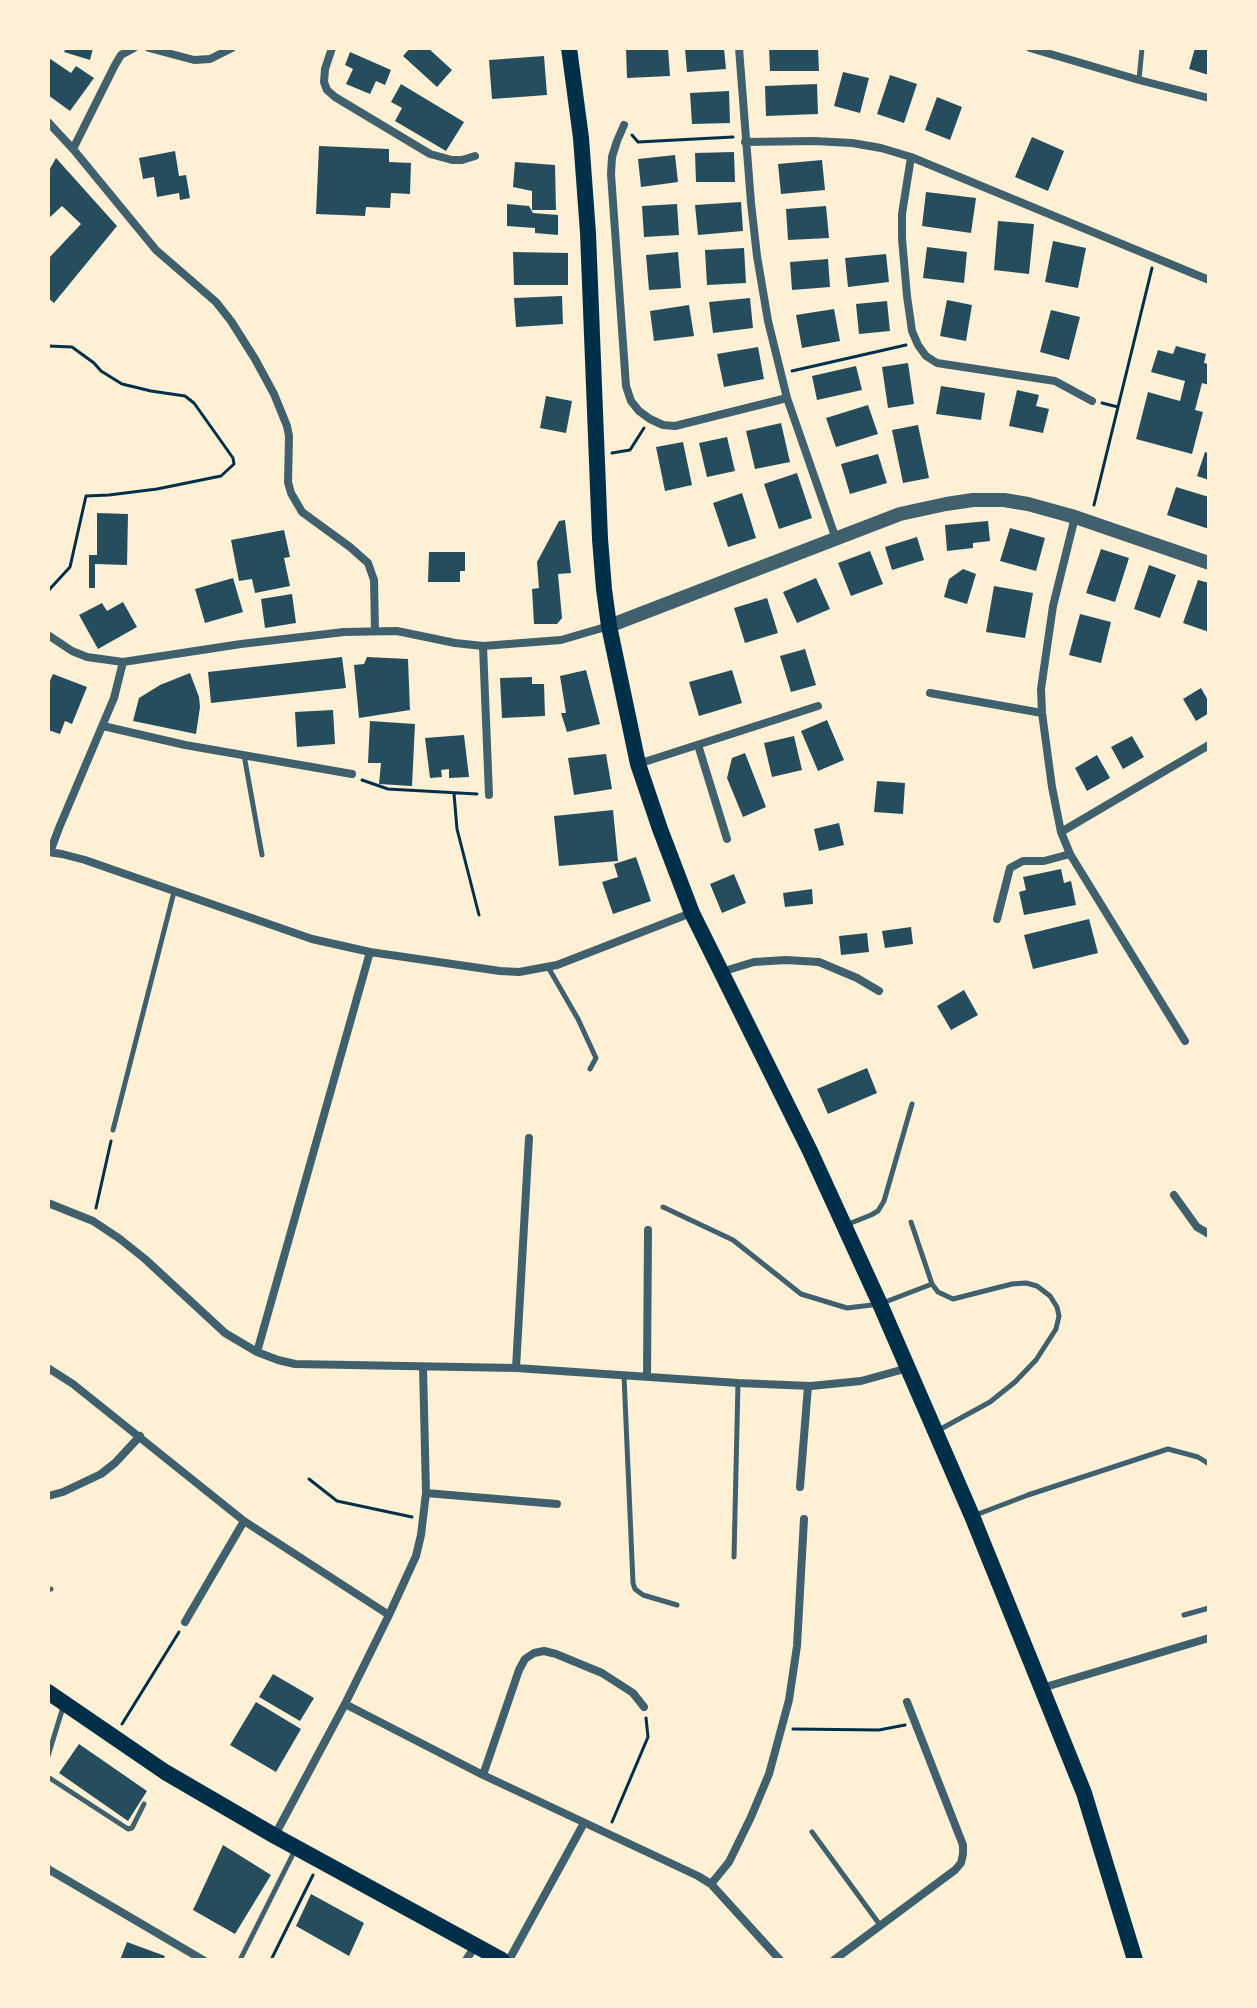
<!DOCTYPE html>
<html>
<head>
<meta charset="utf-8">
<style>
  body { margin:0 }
  #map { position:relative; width:1257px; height:2008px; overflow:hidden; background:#fdf0d5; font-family:Roboto,sans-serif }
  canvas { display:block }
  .frame { position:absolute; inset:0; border:50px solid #fdf0d5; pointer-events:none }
</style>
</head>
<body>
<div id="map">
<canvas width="1257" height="2008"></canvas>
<div class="frame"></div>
</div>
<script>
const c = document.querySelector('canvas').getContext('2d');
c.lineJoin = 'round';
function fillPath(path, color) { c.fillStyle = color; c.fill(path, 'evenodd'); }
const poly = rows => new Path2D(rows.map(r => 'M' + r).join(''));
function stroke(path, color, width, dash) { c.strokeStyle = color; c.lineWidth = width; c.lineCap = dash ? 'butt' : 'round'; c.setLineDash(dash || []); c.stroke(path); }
const building = poly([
  [66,48,93,48,90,60,64,52],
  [410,48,428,48,452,70,437,87,403,56],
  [626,48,668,48,670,76,627,78],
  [695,48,724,48,726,69,687,72,685,49],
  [769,48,818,48,819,71,770,71],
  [1195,48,1209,48,1209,75,1189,69],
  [350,52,391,70,385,85,376,81,370,94,346,84,353,69,345,65],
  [544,56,547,95,492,99,489,60],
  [49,58,71,73,76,66,94,78,70,111,48,95],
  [843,72,869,78,860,113,834,106],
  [890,75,917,84,904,123,877,114],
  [401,84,464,122,446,151,395,121,402,108,391,102],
  [817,84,818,114,766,116,765,86],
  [729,91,730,123,692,124,690,93],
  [937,97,962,107,950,140,925,130],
  [1032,137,1064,151,1048,191,1015,177],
  [319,146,389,149,389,162,411,163,410,194,391,193,390,208,366,207,365,216,316,214],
  [175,151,179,176,186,175,190,198,180,200,179,193,157,197,154,177,143,179,139,158],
  [734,152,735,182,696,182,695,153],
  [675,155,678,182,641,187,638,159],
  [56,158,117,226,54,303,48,298,48,259,81,224,62,206,48,219,48,172],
  [822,160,825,190,781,194,778,164],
  [515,162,555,165,556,210,532,210,532,191,513,187],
  [926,192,976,198,971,233,922,226],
  [741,202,743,231,698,235,695,205],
  [507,204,529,206,533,213,558,215,558,235,535,233,535,228,507,226],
  [677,204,679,235,644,237,642,206],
  [826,206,829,238,788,240,786,209],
  [998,221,1034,224,1029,274,994,270],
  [1053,241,1086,248,1078,288,1045,282],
  [927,247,967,252,964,283,923,278],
  [744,248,746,283,707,285,705,250],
  [513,252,568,253,568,285,514,285],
  [678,252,681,288,649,290,646,255],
  [886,254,889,282,848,287,845,258],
  [828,259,830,287,792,290,790,262],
  [562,296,563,324,516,327,514,298],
  [750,298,753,328,713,333,709,302],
  [947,300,972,305,966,341,940,336],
  [887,301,890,331,859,334,856,304],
  [689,305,694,336,654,341,650,311],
  [834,309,840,341,802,348,796,315],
  [1051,310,1080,317,1069,360,1040,352],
  [1176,346,1206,354,1204,363,1209,364,1209,385,1202,383,1195,410,1203,412,1192,454,1136,439,1148,392,1180,401,1185,381,1151,372,1158,350,1173,354],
  [758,347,764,379,724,387,717,354],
  [908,363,914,404,888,408,882,367],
  [856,366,862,390,817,400,812,376],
  [941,386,985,393,981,420,936,414],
  [1017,390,1039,395,1036,406,1049,409,1043,433,1009,426],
  [546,396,572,401,566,433,540,428],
  [868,405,878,434,836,447,826,418],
  [781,423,790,462,755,469,746,431],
  [918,425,929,478,903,483,892,430],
  [727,437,735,471,707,477,699,443],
  [683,442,692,485,665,491,656,447],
  [1205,452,1209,453,1209,480,1197,476],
  [878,454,887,483,850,494,841,464],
  [797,473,812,518,779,529,764,484],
  [1176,487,1209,497,1209,529,1167,515],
  [742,493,756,538,728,547,713,503],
  [97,513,128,514,127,565,95,564,95,588,89,588,89,555,97,555],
  [565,520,571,573,558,574,562,618,557,624,534,624,532,589,539,588,537,562,559,521],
  [988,521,990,541,973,543,973,548,947,551,945,525],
  [1010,528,1045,538,1036,571,1000,561],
  [284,530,290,557,284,558,290,586,255,593,252,579,239,581,231,540],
  [917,537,924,560,892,570,885,547],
  [1101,549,1129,558,1115,602,1086,593],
  [870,551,883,584,851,596,838,563],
  [429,552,465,552,465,571,460,571,460,582,428,582],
  [1149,565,1176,575,1160,618,1134,609],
  [963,569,976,574,967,604,944,597,949,579],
  [233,578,243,612,205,623,195,589],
  [816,578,830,609,797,623,783,592],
  [1198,580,1209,583,1209,632,1183,623],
  [994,586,1033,593,1025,638,986,632],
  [292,594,296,623,265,628,261,599],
  [767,598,778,633,745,643,734,608],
  [123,602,137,627,98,649,79,615,102,603,107,611],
  [1080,614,1111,622,1101,663,1069,655],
  [805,649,816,685,791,692,780,656],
  [342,657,346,688,211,703,208,672],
  [367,657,408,659,410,710,359,718,354,665,364,664],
  [586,670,600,724,567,732,561,713,566,713,560,676],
  [732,670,742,703,699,716,689,682],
  [190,673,199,697,200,707,196,734,133,721,139,698,160,685],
  [53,674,87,687,72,724,65,721,60,734,48,730,48,685],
  [532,677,532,684,544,684,545,716,502,718,500,678],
  [1201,688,1209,702,1209,713,1196,721,1183,699],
  [333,710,335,744,297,747,295,712],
  [827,720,844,760,818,771,801,731],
  [370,721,415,724,412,786,379,784,381,763,368,763],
  [464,735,469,777,449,778,449,769,441,770,442,777,430,778,425,738],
  [794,736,802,770,772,777,764,743],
  [1132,736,1144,757,1123,769,1111,747],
  [745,753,766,807,743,817,727,778,732,758],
  [606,754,612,789,574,795,568,758],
  [1097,755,1110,778,1087,791,1075,768],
  [877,781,905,783,903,814,874,812],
  [613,810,618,861,559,866,554,816],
  [839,823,844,845,819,851,814,829],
  [636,857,651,901,613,914,602,882,618,877,614,864],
  [1061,869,1064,883,1071,881,1076,905,1024,915,1019,892,1026,890,1023,877],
  [734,874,746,903,722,913,710,884],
  [812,889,813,904,785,907,783,893],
  [1089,919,1098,953,1033,969,1024,935],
  [911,927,913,944,885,948,882,931],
  [867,933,869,952,841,955,839,936],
  [964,990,978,1015,951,1030,937,1006],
  [867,1068,877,1093,828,1114,817,1089],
  [273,1674,314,1698,300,1721,259,1697],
  [256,1702,301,1729,276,1772,230,1745],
  [79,1744,147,1791,128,1821,59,1773],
  [223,1845,271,1875,235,1934,193,1910],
  [311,1894,364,1923,349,1956,296,1926],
  [127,1942,165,1956,163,1960,120,1960]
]);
const path = poly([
  [632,135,638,142,733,137],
  [48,346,72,347,94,363,101,371,122,384,151,391,185,396,194,403,233,458,234,464,221,476,157,489,109,495,86,496,70,567,48,591],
  [792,371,906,345],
  [1102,403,1118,407],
  [612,453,630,450,644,428],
  [1094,505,1152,268],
  [362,780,388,789,477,794],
  [454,794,457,829,479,915],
  [96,1208,111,1141],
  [309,1479,337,1501,412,1517],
  [122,1724,179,1632],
  [793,1729,879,1730,905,1725],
  [612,1822,648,1737,646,1718],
  [271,1960,313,1875]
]);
const service = poly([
  [1139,80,1142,48],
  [244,755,262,855],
  [548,967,578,1019,596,1058,590,1069],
  [113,1130,174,892],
  [663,1207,733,1240,801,1294,847,1308,880,1304,932,1284],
  [911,1222,932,1284,938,1292,953,1299,1012,1284,1026,1283,1037,1286,1050,1296,1057,1307,1059,1316,1056,1329,1036,1360,1015,1382,990,1402,937,1431],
  [846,1225,871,1215,878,1211,884,1201,912,1104],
  [624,1376,633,1583,635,1589,643,1595,677,1605],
  [973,1516,1028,1495,1168,1449,1198,1457,1209,1464],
  [734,1557,738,1383],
  [48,1590,51,1589],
  [1184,1615,1209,1608],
  [48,1756,64,1704],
  [48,1777,128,1829,132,1828,144,1804],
  [812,1832,880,1925],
  [240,1960,294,1852]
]);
const minor = poly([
  [149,48,194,60,210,59,232,48],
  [332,48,325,69,324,82,327,90,335,97,430,154,452,160,462,160,475,156],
  [739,48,751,203,757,256,768,321,787,398,836,539],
  [1030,48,1139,80,1209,98],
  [48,122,73,149,156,250,216,302,231,321,255,359,274,394,287,426,289,436,288,482,291,493,302,512,350,547,368,563,374,580,375,631],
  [624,125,617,141,612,157,611,174,626,386,631,401,639,411,650,419,663,425,675,426,787,398],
  [745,142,814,141,852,143,881,148,911,157,1209,280],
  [73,149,115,65,121,55,134,48],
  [911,157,902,214,902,239,907,296,912,331,918,345,926,356,937,363,1055,381,1092,401],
  [1075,517,1053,606,1041,689,1042,713,1052,787,1061,832,1070,854,1185,1041],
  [48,635,72,651,87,657,123,662,241,644,344,632,397,631,455,643,483,646,561,640,609,626],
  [483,646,489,795],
  [930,693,1042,713],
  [103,726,185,745,352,774],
  [698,745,727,839],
  [638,764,818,706],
  [1061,832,1209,745],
  [48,852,62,854,85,860,312,939,370,952,500,971,519,972,557,965,691,913],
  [50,852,59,828,114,698,123,662],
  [997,919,1010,868,1023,861,1044,861,1070,854],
  [721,972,754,962,786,960,819,962,857,978,879,991],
  [1174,1195,1197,1227,1209,1234],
  [48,1203,93,1221,120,1239,145,1259,225,1333,257,1352,278,1360,295,1364,516,1368,738,1383,811,1386,861,1381,908,1368],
  [257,1352,370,952],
  [48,1368,73,1384,244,1521,389,1615],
  [516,1368,529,1138],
  [647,1376,648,1230],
  [800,1487,808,1386],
  [426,1493,557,1504],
  [48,1496,63,1492,101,1474,115,1463,140,1436],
  [185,1622,244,1521],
  [1042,1688,1209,1638],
  [345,1704,483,1775,698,1876,711,1884,780,1960],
  [483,1775,519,1670,525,1659,534,1653,544,1651,556,1654,602,1673,633,1693,644,1707],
  [275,1835,345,1704,389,1615,416,1556,421,1535,426,1493,423,1367],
  [48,1869,203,1960],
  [711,1884,729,1862,751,1817,769,1774,789,1700,797,1646,804,1519],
  [466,1960,476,1945],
  [509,1960,584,1823],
  [834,1960,955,1870,961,1863,963,1854,963,1845,907,1702]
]);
const tertiary = poly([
  [609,626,900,514,946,504,973,500,1004,500,1028,504,1075,517,1209,563]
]);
const secondary = poly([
  [569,48,581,138,588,233,600,539,604,589,609,626,638,764,660,829,692,913,810,1151,880,1304,972,1516,1084,1793,1135,1960],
  [48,1692,165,1772,275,1836,502,1960]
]);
fillPath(building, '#264d5e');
stroke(path, '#003049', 3);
stroke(service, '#3f606c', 5);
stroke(minor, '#3f606c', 8);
stroke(tertiary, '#3f606c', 14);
stroke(secondary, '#003049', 16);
</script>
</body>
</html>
